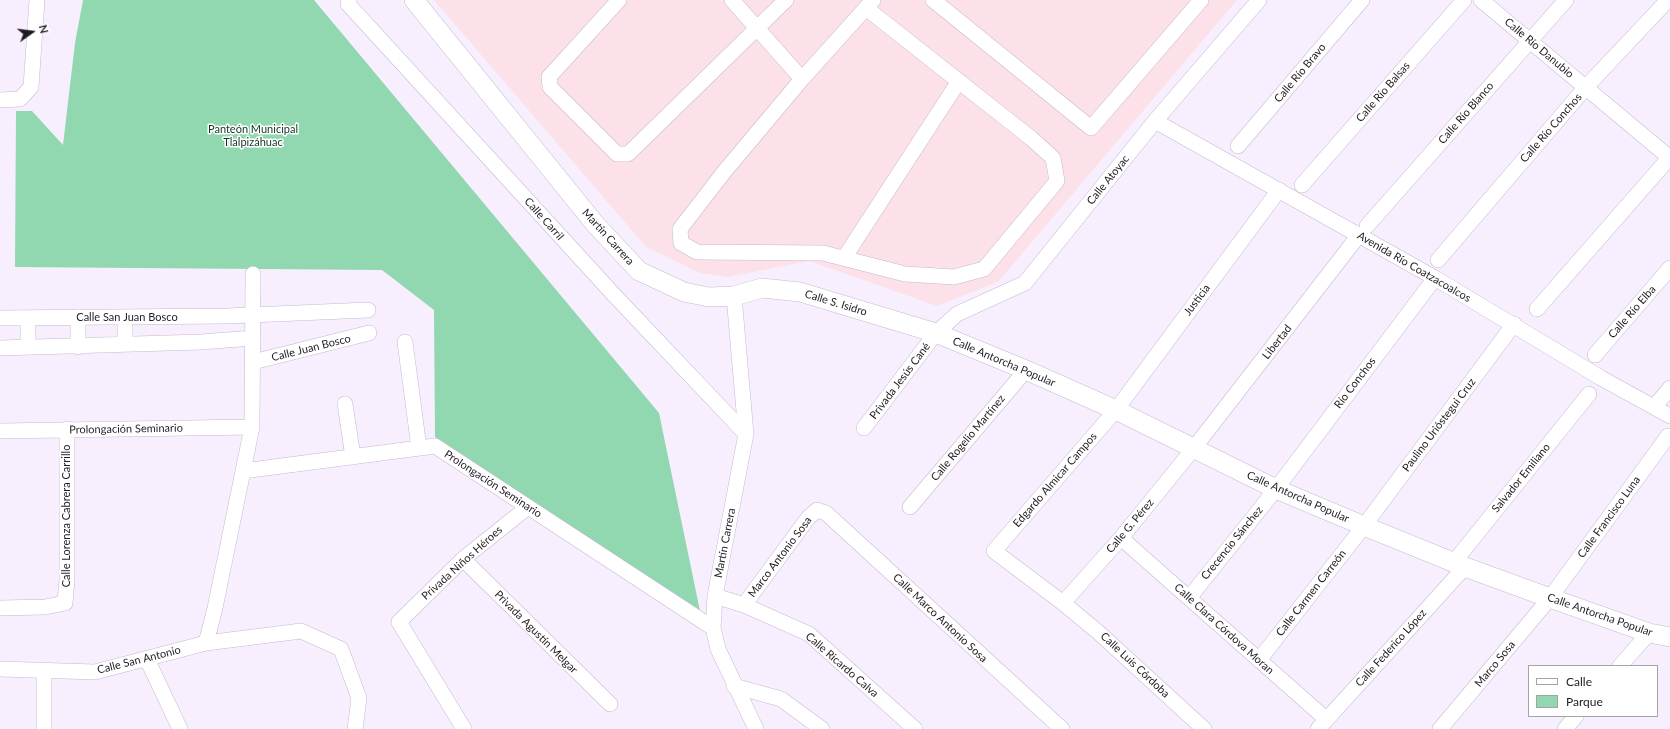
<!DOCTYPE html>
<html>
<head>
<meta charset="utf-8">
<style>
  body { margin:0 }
  #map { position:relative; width:1670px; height:729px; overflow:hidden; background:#f8effe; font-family:Lato,sans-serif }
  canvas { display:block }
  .legend { position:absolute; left:1528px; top:665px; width:130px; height:52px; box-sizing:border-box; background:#fff; border:1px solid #a6a4a7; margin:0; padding:5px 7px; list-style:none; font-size:12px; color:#201b23 }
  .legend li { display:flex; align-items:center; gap:8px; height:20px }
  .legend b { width:20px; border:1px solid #a6a4a7 }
  .north { position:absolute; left:12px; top:12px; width:40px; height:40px; -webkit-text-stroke:3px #fff; paint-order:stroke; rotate:76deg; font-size:11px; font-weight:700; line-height:16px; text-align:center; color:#201b23 }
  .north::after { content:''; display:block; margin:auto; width:14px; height:18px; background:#201b23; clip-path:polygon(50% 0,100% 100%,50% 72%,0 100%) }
</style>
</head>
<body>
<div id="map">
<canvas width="1670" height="729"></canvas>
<ul class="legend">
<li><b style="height:5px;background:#fff"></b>Calle</li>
<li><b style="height:11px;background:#91d7b0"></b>Parque</li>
</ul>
<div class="north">N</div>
</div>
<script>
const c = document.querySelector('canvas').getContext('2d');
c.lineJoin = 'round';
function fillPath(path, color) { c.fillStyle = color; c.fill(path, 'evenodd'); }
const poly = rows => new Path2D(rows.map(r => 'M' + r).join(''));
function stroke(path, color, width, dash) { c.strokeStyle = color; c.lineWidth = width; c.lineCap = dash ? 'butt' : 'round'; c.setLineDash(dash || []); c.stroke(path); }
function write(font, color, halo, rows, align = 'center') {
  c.font = font + ' Lato,sans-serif'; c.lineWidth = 3; c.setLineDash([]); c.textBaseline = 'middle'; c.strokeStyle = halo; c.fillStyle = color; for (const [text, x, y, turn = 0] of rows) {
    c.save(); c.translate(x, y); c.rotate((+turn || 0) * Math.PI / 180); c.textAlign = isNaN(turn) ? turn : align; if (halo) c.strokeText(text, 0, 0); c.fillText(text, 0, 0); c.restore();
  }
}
const industrial = poly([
  [434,0,1237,0,998,282,937,306,809,261,728,277,700,273,646,247]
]);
const green = poly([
  [83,0,314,0,659,413,700,611,435,437,434,310,382,270,15,267,16,111,32,111,63,145,75,43]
]);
const minor = poly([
  [349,0,348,4,615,296,746,434],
  [619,0,549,77,550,87,617,154,628,154,786,0],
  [732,0,802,79],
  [933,0,1091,128,1201,0],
  [1481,0,1670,158],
  [866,8,1032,139,1053,158,1057,181,984,269,954,277,905,274,823,253,697,252,681,243,680,229,724,172,802,79,873,0],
  [0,100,20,99,31,87,37,0],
  [1155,121,1435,278,1601,378,1670,416],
  [1238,146,1362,0],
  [1302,185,1464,0],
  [1367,226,1566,0],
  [844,258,959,81],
  [1438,260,1586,87,1668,0],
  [734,296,746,434,715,596,713,628,718,649,756,729],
  [1537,309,1670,157],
  [125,317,125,344],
  [0,318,227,316,368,310],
  [28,318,28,347],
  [405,342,419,448],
  [78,347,78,317],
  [0,348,201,342,253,338],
  [1595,355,1670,268],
  [253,362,369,333],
  [345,404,353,457],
  [1654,407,1670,388],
  [864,428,936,333,957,314,1025,283,1155,121,1259,0],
  [0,431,252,427],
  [243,471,435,446,713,628],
  [910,507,1026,370],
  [1121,538,1326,719],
  [463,559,610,704],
  [1454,562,1589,394],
  [715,596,744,605,809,634,915,729],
  [1189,598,1276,489,1435,278],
  [1063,603,1121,538,1194,448,1359,235],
  [744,605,808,518,817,510,826,513,1062,729],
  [0,608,45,607,65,603,67,579,67,429],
  [206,643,215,608,252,427,253,274],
  [147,659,180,729],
  [1259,660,1364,526,1514,324],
  [1620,666,1649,633],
  [0,669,95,672,206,643,301,631,341,649,359,698,355,729],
  [734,686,781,699,822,729],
  [44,729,44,671],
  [464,729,399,622,463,559,528,507],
  [1204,729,1098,632,1063,603,994,551,1116,410,1279,190],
  [1318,729,1465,567],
  [1440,729,1550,598,1668,436],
  [1565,729,1576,716]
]);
const major = poly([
  [414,0,595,224,639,271,684,292,709,297,734,296,762,288,800,292,936,333,1026,370,1116,410,1276,489,1364,526,1465,567,1550,598,1649,633,1670,637]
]);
const streetNames = [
  ["Calle Río Danubio",1539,48,40],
  ["Calle Río Bravo",1300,73,-50],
  ["Calle Río Balsas",1383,92,-49],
  ["Calle Río Blanco",1466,113,-49],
  ["Calle Río Conchos",1551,128,-49],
  ["Calle Atoyac",1108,180,-51],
  ["Calle Carril",544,219,48],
  ["Martín Carrera",608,237,48],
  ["Avenida Río Coatzacoalcos",1414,267,30],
  ["Justicia",1197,300,-53],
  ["Calle S. Isidro",836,303,17],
  ["Calle Río Elba",1632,312,-49],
  ["Calle San Juan Bosco",127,317],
  ["Libertad",1277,342,-52],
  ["Calle Juan Bosco",311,348,-14],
  ["Calle Antorcha Popular",1004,362,23],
  ["Privada Jesús Cané",900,381,-53],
  ["Río Conchos",1355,383,-53],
  ["Paulino Urióstegui Cruz",1439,425,-53],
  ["Prolongación Seminario",126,429,-1],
  ["Calle Rogelio Martínez",968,438,-50],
  ["Salvador Emiliano",1521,478,-51],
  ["Edgardo Almicar Campos",1055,480,-49],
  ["Prolongación Seminario",493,484,33],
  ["Calle Antorcha Popular",1298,497,24],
  ["Calle Lorenza Cabrera Carrillo",66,516,-90],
  ["Calle Francisco Luna",1609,517,-54],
  ["Calle G. Pérez",1130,526,-50],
  ["Martín Carrera",725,543,-79],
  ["Crecencio Sánchez",1232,543,-51],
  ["Marco Antonio Sosa",780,557,-53],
  ["Privada Niños Héroes",462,563,-42],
  ["Calle Carmen Carreón",1311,593,-52],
  ["Calle Antorcha Popular",1600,615,19],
  ["Calle Marco Antonio Sosa",940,618,43],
  ["Calle Clara Córdova Moran",1224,629,42],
  ["Privada Agustín Melgar",536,632,45],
  ["Calle Federico López",1391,648,-48],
  ["Calle San Antonio",139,660,-14],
  ["Marco Sosa",1495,664,-50],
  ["Calle Ricardo Calva",842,665,41],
  ["Calle Luis Córdoba",1135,665,43]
];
const parkNames = [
  ["Panteón Municipal",253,129],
  ["Tlalpizáhuac",253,142]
];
fillPath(industrial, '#fce1e8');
fillPath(green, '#91d7b0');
stroke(minor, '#c6b8cf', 16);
stroke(major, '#c6b8cf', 20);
stroke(minor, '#fff', 15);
stroke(major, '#fff', 19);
write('11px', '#201b23', '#fff', streetNames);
write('11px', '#132', '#fff', parkNames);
</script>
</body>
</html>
